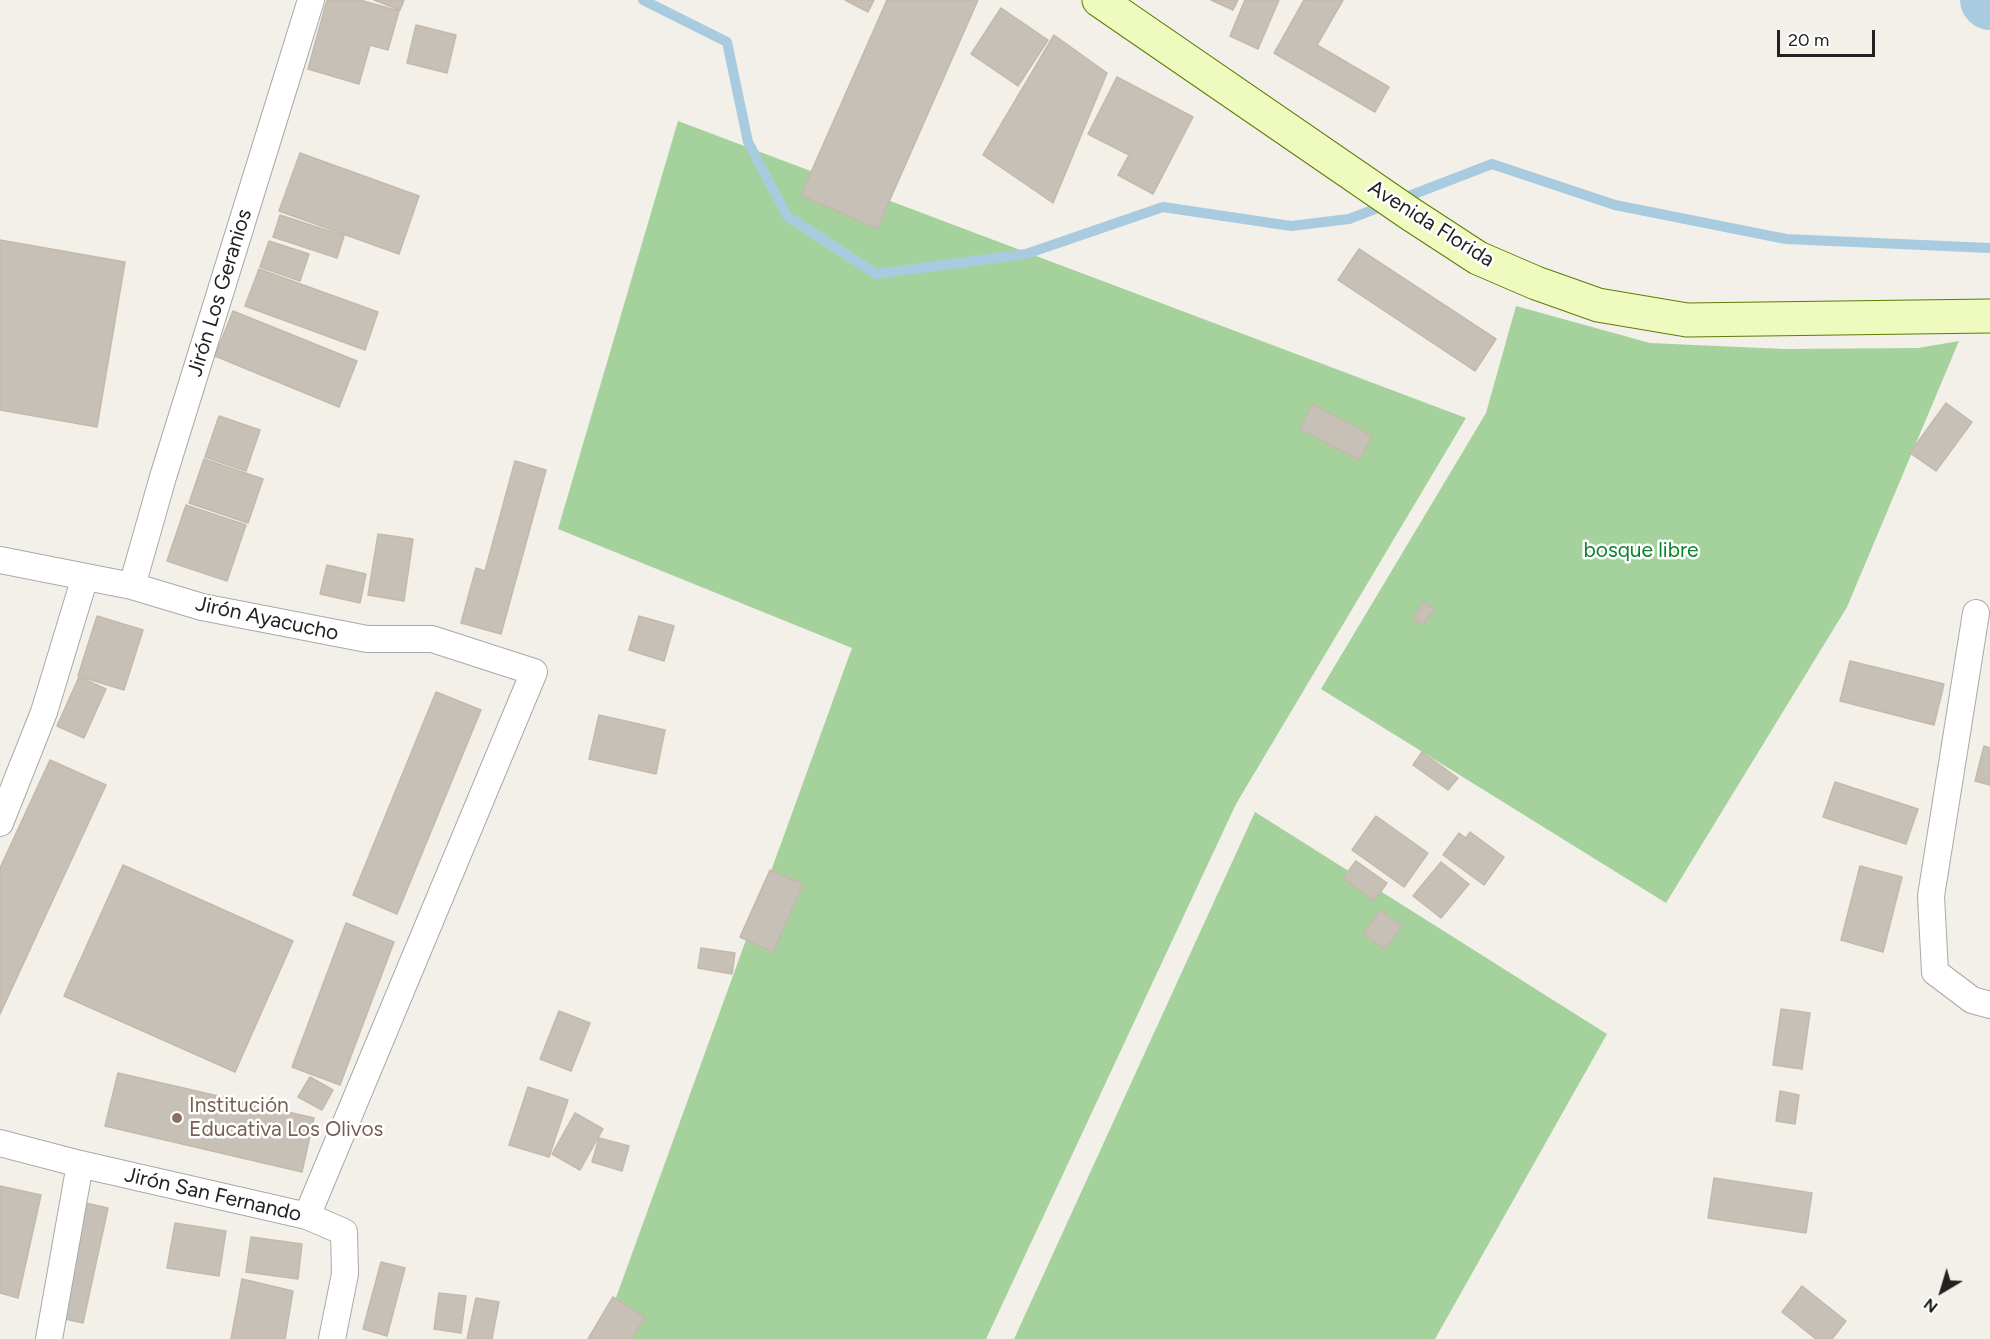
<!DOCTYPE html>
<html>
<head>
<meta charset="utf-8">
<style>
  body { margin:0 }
  #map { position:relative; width:1990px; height:1339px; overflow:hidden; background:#f2f0e9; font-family:Figtree,sans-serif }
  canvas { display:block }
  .north { position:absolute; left:1912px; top:1261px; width:60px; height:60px; -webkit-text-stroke:4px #fff; paint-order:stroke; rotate:218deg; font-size:16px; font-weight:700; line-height:24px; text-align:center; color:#222 }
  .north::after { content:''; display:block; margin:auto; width:21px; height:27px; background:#222; clip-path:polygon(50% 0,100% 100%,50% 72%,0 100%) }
  .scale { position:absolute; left:1777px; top:30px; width:98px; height:27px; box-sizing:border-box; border:3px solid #222; border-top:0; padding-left:8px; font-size:18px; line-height:21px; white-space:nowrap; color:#222; -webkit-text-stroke:4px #fff; paint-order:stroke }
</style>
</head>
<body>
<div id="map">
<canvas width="1990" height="1339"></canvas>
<div class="north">N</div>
<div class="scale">20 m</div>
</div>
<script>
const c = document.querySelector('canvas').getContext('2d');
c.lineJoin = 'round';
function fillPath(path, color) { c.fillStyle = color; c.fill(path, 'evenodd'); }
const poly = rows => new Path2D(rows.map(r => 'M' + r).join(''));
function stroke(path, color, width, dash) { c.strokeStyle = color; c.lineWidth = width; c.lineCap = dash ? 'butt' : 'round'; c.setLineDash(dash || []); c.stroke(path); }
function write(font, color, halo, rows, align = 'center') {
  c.font = font + ' Figtree,sans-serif'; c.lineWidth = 5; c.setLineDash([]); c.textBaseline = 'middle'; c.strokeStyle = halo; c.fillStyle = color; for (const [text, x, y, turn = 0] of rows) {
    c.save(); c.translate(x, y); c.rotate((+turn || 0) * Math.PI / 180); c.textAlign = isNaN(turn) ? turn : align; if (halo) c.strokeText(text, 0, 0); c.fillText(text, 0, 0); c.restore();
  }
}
const forest = poly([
  [678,121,1466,418,1236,804,986,1339,601,1339,852,648,558,529],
  [1516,306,1650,343,1784,349,1918,348,1959,341,1847,607,1666,903,1321,689,1486,413],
  [1255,812,1607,1034,1435,1339,1014,1339]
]);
const stream = poly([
  [643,0,727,42,748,142,787,216,876,274,1026,254,1163,207,1291,226,1349,219,1492,164,1615,205,1786,239,1990,248]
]);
const river = poly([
  [1989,0,1990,1]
]);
const building = poly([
  [327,0,360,0,399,11,388,50,370,45,359,84,308,69,327,0],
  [374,0,404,0,400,10,374,0],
  [845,0,874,0,868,12,845,0],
  [887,0,978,0,877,229,801,195,887,0],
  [1211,0,1238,0,1233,10,1211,0],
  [1245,0,1279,0,1258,49,1230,36,1245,0],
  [1304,0,1343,0,1317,45,1389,87,1375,112,1274,53,1304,0],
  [1001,8,1048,40,1018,86,971,54,1001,8],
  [416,25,456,35,447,73,407,63,416,25],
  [1054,35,1107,73,1053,203,983,155,1054,35],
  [1117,77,1193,117,1153,194,1118,175,1129,155,1088,134,1117,77],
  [300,153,419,196,399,254,279,211,300,153],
  [280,215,344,236,337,258,273,237,280,215],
  [0,240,125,262,97,427,0,410,0,240],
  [269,241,309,254,300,281,260,267,269,241],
  [1359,249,1496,339,1475,371,1338,280,1359,249],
  [259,269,378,312,365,350,245,306,259,269],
  [233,311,357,361,339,407,215,356,233,311],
  [1946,403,1972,422,1936,471,1910,453,1946,403],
  [1313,404,1372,436,1359,460,1300,429,1313,404],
  [219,416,260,430,246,471,205,457,219,416],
  [204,459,263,479,248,523,189,503,204,459],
  [515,461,546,470,501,634,461,623,476,568,485,571,515,461],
  [186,505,246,525,227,581,167,561,186,505],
  [378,534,413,539,404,601,368,595,378,534],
  [327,565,366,574,360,603,320,594,327,565],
  [1423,602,1434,609,1423,625,1413,619,1423,602],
  [97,616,143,630,124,690,78,676,97,616],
  [639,616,674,626,664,661,629,650,639,616],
  [1850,661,1944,684,1934,725,1840,701,1850,661],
  [79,677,106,689,84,738,57,726,79,677],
  [436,692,481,710,397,914,353,895,436,692],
  [599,715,665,730,656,774,589,759,599,715],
  [1984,746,1990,748,1990,785,1975,781,1984,746],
  [1422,752,1458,778,1448,790,1413,765,1422,752],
  [50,760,106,785,0,1014,0,868,50,760],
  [1835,782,1918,809,1906,844,1823,817,1835,782],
  [1376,816,1428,853,1404,887,1352,850,1376,816],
  [1470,832,1504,857,1484,885,1443,855,1459,833,1466,838,1470,832],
  [1356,861,1387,883,1374,901,1343,878,1356,861],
  [1441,862,1469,884,1441,918,1413,896,1441,862],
  [123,865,293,941,235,1072,64,996,123,865],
  [1860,866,1902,877,1883,952,1841,940,1860,866],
  [770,870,803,884,773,952,740,937,770,870],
  [1380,910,1402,926,1385,949,1363,934,1380,910],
  [346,923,394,942,340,1085,292,1067,346,923],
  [701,948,735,953,732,974,698,968,701,948],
  [1781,1009,1810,1013,1802,1069,1773,1065,1781,1009],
  [559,1011,590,1023,571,1071,540,1059,559,1011],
  [118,1073,314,1118,302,1172,105,1126,118,1073],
  [310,1077,333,1090,322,1110,298,1097,310,1077],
  [528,1087,568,1100,549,1157,509,1145,528,1087],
  [1780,1091,1799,1095,1795,1124,1776,1121,1780,1091],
  [575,1113,603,1129,580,1170,552,1154,575,1113],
  [599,1138,629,1146,622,1171,592,1162,599,1138],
  [1714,1178,1812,1193,1806,1233,1708,1218,1714,1178],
  [0,1186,41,1195,18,1298,0,1293,0,1186],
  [81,1202,108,1208,83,1323,56,1317,81,1202],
  [175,1223,226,1231,219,1276,167,1268,175,1223],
  [251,1237,302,1244,298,1279,246,1272,251,1237],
  [381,1262,405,1268,387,1336,363,1329,381,1262],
  [242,1279,293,1291,285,1339,231,1339,242,1279],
  [1802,1286,1846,1321,1832,1339,1816,1339,1782,1312,1802,1286],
  [439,1293,466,1296,461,1333,434,1329,439,1293],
  [613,1297,645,1317,631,1339,588,1339,613,1297],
  [476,1298,499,1302,492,1339,467,1339,476,1298]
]);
const street = poly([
  [0,560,132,586,202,607,367,639,432,639,534,672,307,1216],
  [132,586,163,477,311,0],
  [1976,613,1931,896,1935,972,1972,1000,1990,1005],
  [0,823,44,712,85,577],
  [0,1143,80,1164,307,1216,344,1232,345,1274,332,1339],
  [49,1339,80,1164]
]);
const secondary = poly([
  [1099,0,1409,213,1478,258,1536,283,1598,305,1687,320,1990,316]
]);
const markers = [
  [177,1118,6,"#8d6e63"]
];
const streetNames = [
  ["Avenida Florida",1431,224,32],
  ["Jirón Los Geranios",220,293,-73],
  ["Jirón Ayacucho",267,619,12],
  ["Jirón San Fernando",213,1195,13]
];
const parkNames = [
  ["bosque libre",1641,551]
];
const educationNames = [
  ["Institución",189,1106],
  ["Educativa Los Olivos",189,1130]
];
fillPath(forest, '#a5d19d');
stroke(stream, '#a9cbdf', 10);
stroke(river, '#a9cbdf', 58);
fillPath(building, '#c7c0b7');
stroke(building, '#c4b9aa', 1.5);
stroke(street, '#a9a9a9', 28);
stroke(secondary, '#5e7d04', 35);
stroke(street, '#fff', 26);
stroke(secondary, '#eefabe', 33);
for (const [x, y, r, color] of markers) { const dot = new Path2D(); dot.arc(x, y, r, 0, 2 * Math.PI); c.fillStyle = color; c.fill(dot); stroke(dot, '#fff', 2); }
write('21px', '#222', '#fff', streetNames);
write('21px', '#0b8427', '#fff', parkNames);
write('21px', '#785e54', '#fff', educationNames, 'left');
</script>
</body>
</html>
